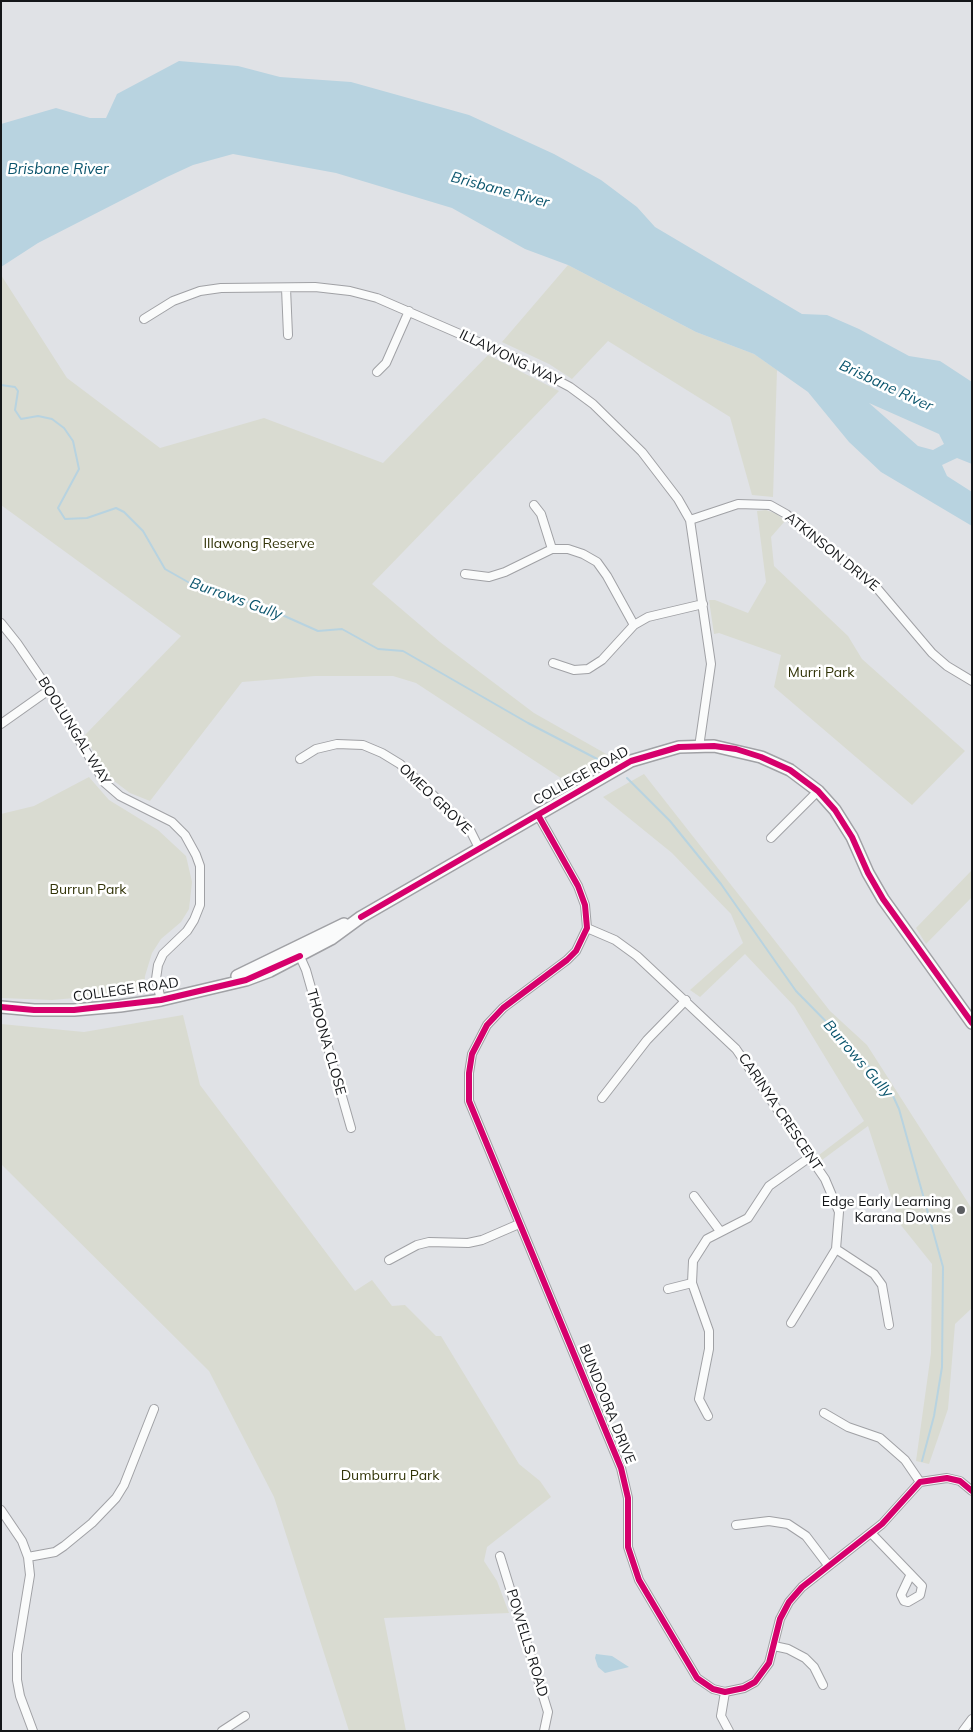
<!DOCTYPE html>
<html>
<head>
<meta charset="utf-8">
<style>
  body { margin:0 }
  #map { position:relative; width:973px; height:1732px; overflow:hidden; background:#e0e2e6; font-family:Mulish,sans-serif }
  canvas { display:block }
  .frame { position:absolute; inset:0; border:2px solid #141619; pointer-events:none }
</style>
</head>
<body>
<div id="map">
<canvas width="973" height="1732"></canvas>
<div class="frame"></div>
</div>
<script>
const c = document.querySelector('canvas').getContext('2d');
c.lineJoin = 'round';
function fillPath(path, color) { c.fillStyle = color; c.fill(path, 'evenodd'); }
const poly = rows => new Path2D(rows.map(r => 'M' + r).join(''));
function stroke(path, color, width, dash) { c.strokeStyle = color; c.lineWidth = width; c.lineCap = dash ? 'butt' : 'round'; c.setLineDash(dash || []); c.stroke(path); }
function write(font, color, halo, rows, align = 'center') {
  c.font = font + ' Mulish,sans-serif'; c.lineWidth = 5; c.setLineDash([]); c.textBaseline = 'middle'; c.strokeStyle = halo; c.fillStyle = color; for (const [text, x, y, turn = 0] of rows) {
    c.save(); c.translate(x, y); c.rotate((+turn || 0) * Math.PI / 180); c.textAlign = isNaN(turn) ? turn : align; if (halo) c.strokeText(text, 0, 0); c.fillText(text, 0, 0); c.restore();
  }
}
const green = poly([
  [568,265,696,332,754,354,777,370,773,497,752,495,730,417,608,341,572,379,549,364,502,342],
  [1,275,67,378,160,448,264,418,383,463,488,355,559,391,372,584,440,642,534,713,615,759,570,784,416,683,393,676,315,676,242,682,150,801,130,793,114,781,99,763,85,735,181,636,1,505],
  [766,510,777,514,785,521,771,537,774,566,848,636,862,659,965,751,912,805,774,687,781,655,719,633,714,634,709,600,715,600,748,613,766,582,757,511],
  [644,774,830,1011,867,1045,972,1209,972,1308,955,1324,948,1409,929,1464,916,1461,931,1353,932,1264,900,1224,868,1126,822,1160,819,1155,864,1121,794,1006,745,954,700,997,690,990,743,943,731,914,672,853,603,797],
  [89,777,109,800,158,830,186,856,192,882,189,909,181,922,161,939,152,953,145,976,144,992,52,1000,1,998,1,814,34,806],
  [972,870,972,897,926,944,916,928],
  [183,1015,200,1085,355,1291,372,1280,392,1306,405,1305,436,1336,441,1336,519,1464,540,1481,551,1497,487,1547,484,1561,497,1581,509,1613,384,1618,406,1731,349,1731,274,1497,209,1371,1,1164,1,1024,84,1032]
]);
const water = poly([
  [179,61,238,66,280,77,351,82,469,115,554,154,601,180,637,207,655,227,802,314,827,315,859,329,909,356,940,361,972,382,972,464,957,458,942,465,947,476,972,492,972,526,881,472,849,442,808,392,754,354,696,332,568,265,525,249,452,208,336,173,233,154,193,165,167,177,38,243,1,267,1,124,56,108,90,118,106,118,117,94],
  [869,403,939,434,944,444,933,450,918,446],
  [596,1654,612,1656,629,1667,605,1673,598,1667,595,1658]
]);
const stream = poly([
  [1,385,15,387,18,391,15,410,21,419,38,416,52,419,64,428,73,441,79,469,58,508,65,519,87,518,116,508,124,512,143,531,165,569,195,586,262,606,318,631,342,629,378,649,403,651,528,723,601,761],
  [627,778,670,821,721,884,796,991,858,1054,893,1096,899,1109,943,1267,942,1367,934,1416,922,1461]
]);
const street = poly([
  [286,288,288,335],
  [144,319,173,301,200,291,221,288,315,287,350,291,377,298,515,358,570,387,593,404,642,452,678,499,690,520,711,664,699,747],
  [377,372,386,363,409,311],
  [534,505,541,514,552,549],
  [690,520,738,504,770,505,786,514,876,587,932,653,947,666,972,681],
  [465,574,489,577,505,572,552,549,568,549,583,554,597,562,607,576,634,625],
  [1,623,17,643,49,690,105,783,120,796,172,822,185,835,196,855,200,866,200,905,194,920,187,931,163,954,158,965,156,979,161,1000],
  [553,663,574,670,588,669,602,660,634,625,648,617,703,604],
  [1,724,49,690],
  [300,759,316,749,337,744,363,745,382,753,400,764,470,830,479,848],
  [538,815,578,886,585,905,587,928,576,951,567,960,503,1008,487,1025,472,1054,469,1073,469,1101,621,1468,628,1498,628,1547,639,1580,697,1678,713,1689,725,1692,744,1688,755,1682,769,1663,780,1619,789,1602,802,1587,882,1524,920,1482,947,1478,960,1481,972,1491],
  [771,838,818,791],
  [587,928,615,940,637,956,736,1049,825,1179,839,1212,836,1249,791,1323],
  [298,952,306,970,351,1128],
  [602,1098,647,1040,686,1000],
  [694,1196,720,1231],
  [836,1249,874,1274,882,1285,889,1325],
  [389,1260,417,1245,429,1242,468,1243,482,1240,519,1224],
  [668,1289,692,1283],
  [824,1413,848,1427,880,1438,905,1460,920,1482],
  [708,1416,699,1399,709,1349,709,1331,692,1283,693,1261,707,1239,748,1218,769,1186,810,1157],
  [1,1510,22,1541,28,1557,30,1575,17,1654,17,1680,20,1696,33,1731],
  [736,1525,769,1521,788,1524,806,1536,828,1565],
  [871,1533,922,1586,920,1595,908,1602,904,1601,901,1595,910,1576],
  [500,1556,548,1712,544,1731],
  [28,1557,55,1552,64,1546,92,1523,116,1498,124,1485,154,1409],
  [774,1646,788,1649,805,1658,814,1667,823,1685],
  [725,1692,721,1716,729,1731],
  [222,1731,245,1716],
  [963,1731,972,1719]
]);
const secondary = poly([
  [237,976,344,924],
  [1,1007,34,1010,74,1010,120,1006,161,1000,246,980,270,971,331,939,361,917,631,761,679,747,714,746,761,757,790,770,818,791,835,810,852,837,868,873,883,899,972,1023]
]);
const cycleway = poly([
  [538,815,578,886,585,905,587,928,576,951,567,960,503,1008,487,1025,472,1054,469,1073,469,1101,621,1468,628,1498,628,1547,639,1580,697,1678,713,1689,725,1692,744,1688,755,1682,769,1663,780,1619,789,1602,802,1587,882,1524,920,1482,947,1478,960,1481,972,1491],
  [361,917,631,761,679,747,714,746,736,749,761,757,790,770,818,791,835,810,852,837,868,873,883,899,972,1023],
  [1,1007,34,1010,74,1010,161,1000,246,980,300,956]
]);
const markers = [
  [961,1210,5,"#5b5d61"]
];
const streetNames = [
  ["ILLAWONG WAY",510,358,26],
  ["ATKINSON DRIVE",832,552,39],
  ["BOOLUNGAL WAY",74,731,58],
  ["COLLEGE ROAD",581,776,-29],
  ["OMEO GROVE",435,799,44],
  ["COLLEGE ROAD",126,990,-8],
  ["THOONA CLOSE",326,1042,74],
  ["CARINYA CRESCENT",780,1112,56],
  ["BUNDOORA DRIVE",607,1404,68],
  ["POWELLS ROAD",527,1643,73]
];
const parkNames = [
  ["Illawong Reserve",259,544],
  ["Murri Park",821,673],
  ["Burrun Park",88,890],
  ["Dumburru Park",390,1476]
];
const poiNames = [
  ["Edge Early Learning",951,1202],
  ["Karana Downs",951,1218]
];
const waterNames = [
  ["Brisbane River",58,169],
  ["Brisbane River",500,190,15],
  ["Brisbane River",886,386,25],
  ["Burrows Gully",236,599,20],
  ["Burrows Gully",858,1059,49]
];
fillPath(green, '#d9dbd1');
fillPath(water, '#b8d3e0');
stroke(stream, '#b8d3e0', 2);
stroke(street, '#a0a1a5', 10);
stroke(secondary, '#a0a1a5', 14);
stroke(street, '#fafbfb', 8);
stroke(secondary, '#fafbfb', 11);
stroke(cycleway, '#d6006c', 6);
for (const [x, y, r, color] of markers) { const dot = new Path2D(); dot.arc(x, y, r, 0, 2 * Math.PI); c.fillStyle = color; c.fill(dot); stroke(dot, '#fff', 2); }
write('14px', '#141619', '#fff', streetNames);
write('14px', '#313307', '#fff', parkNames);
write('14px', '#141619', '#fff', poiNames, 'right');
write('italic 15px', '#0b556d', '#fff', waterNames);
</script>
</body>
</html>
